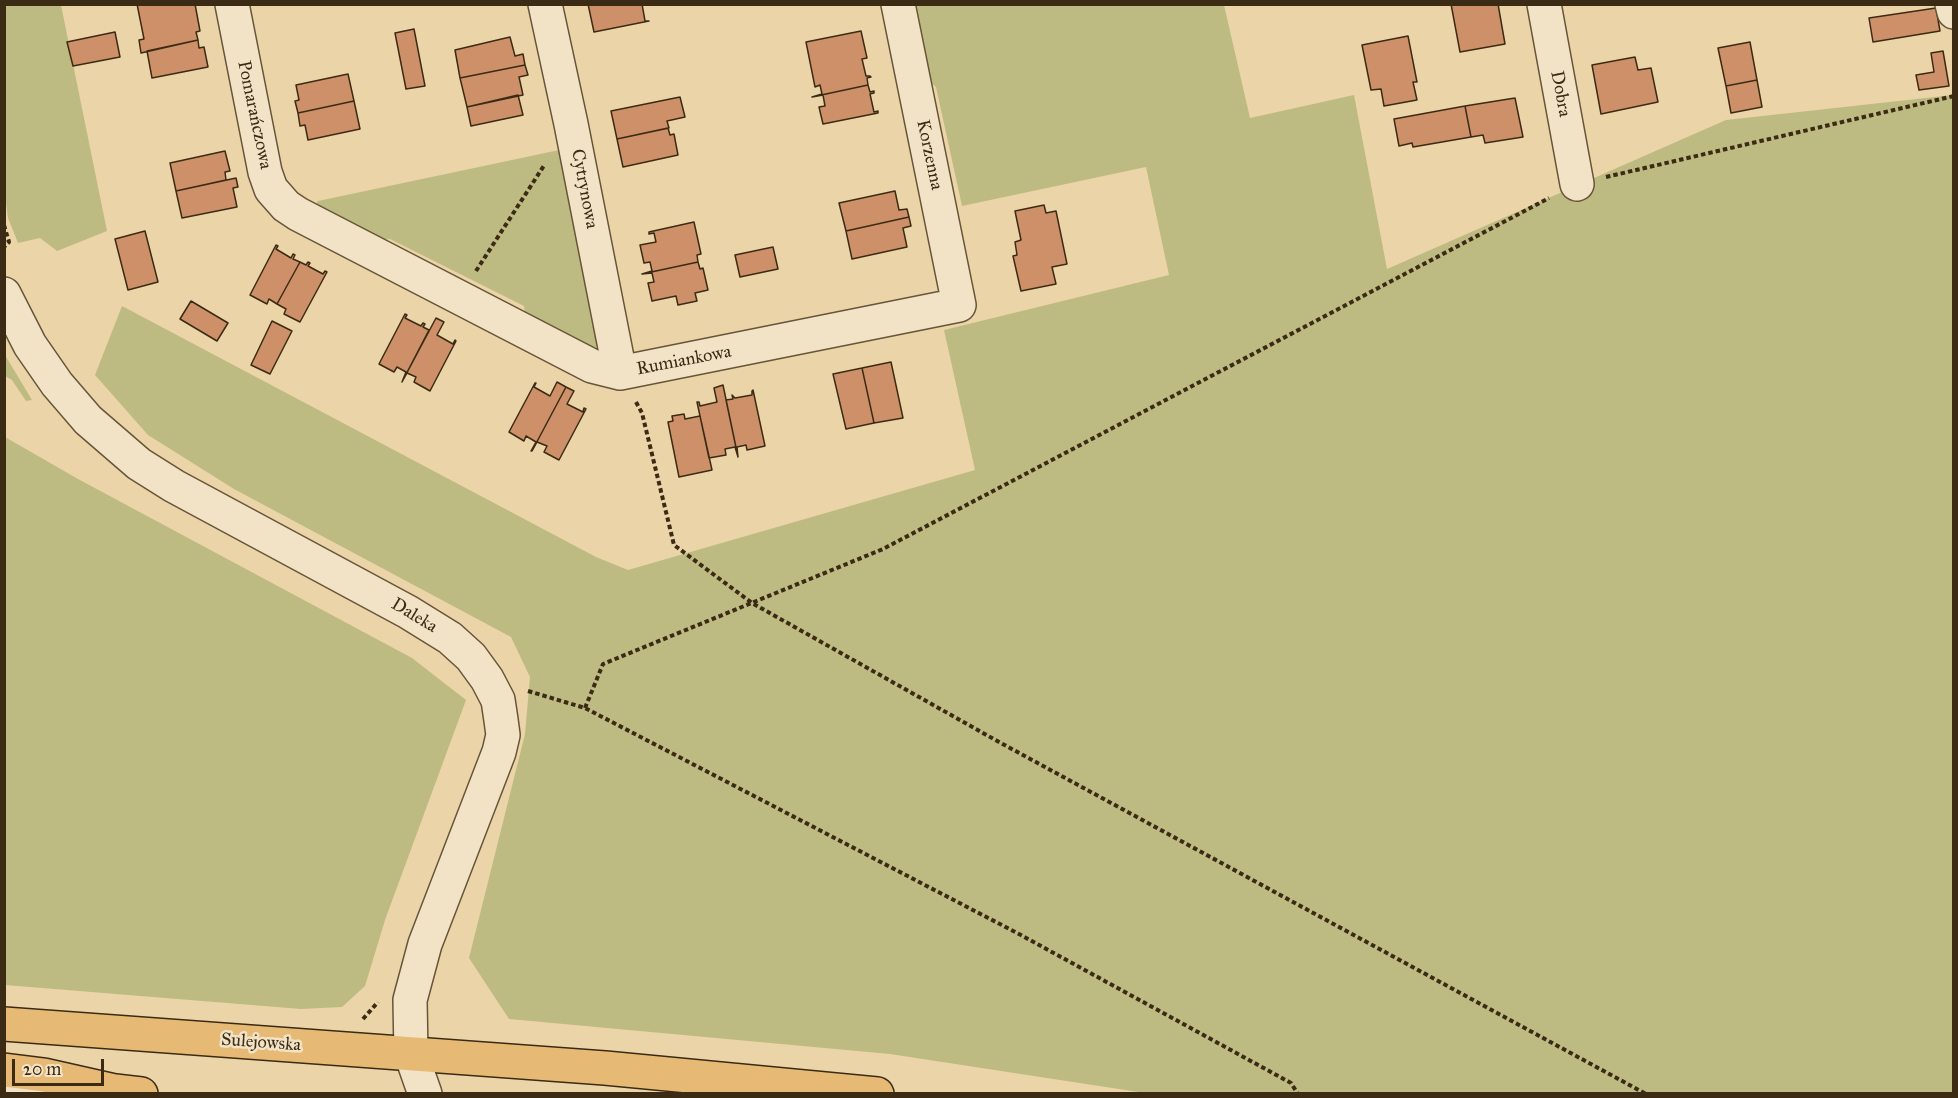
<!DOCTYPE html>
<html>
<head>
<meta charset="utf-8">
<style>
  body { margin:0 }
  #map { position:relative; width:1958px; height:1098px; overflow:hidden; background:#ebd4a7; font-family:"IM FELL Great Primer",serif }
  canvas { display:block }
  .frame { position:absolute; inset:0; border:6px solid #3b2b14; pointer-events:none }
  .scale { position:absolute; left:12px; top:1059px; width:92px; height:27px; box-sizing:border-box; border:3px solid #3b2b14; border-top:0; padding-left:8px; font-size:18px; line-height:21px; white-space:nowrap; color:#3b2b14; -webkit-text-stroke:4px #f2e3c6; paint-order:stroke }
</style>
</head>
<body>
<div id="map">
<canvas width="1958" height="1098"></canvas>
<div class="frame"></div>
<div class="scale">20 m</div>
</div>
<script>
const c = document.querySelector('canvas').getContext('2d');
c.lineJoin = 'round';
function fillPath(path, color) { c.fillStyle = color; c.fill(path, 'evenodd'); }
const poly = rows => new Path2D(rows.map(r => 'M' + r).join(''));
function stroke(path, color, width, dash) { c.strokeStyle = color; c.lineWidth = width; c.lineCap = dash ? 'butt' : 'round'; c.setLineDash(dash || []); c.stroke(path); }
function write(font, color, halo, rows, align = 'center') {
  c.font = font + ' "IM FELL Great Primer",serif'; c.lineWidth = 5; c.setLineDash([]); c.textBaseline = 'middle'; c.strokeStyle = halo; c.fillStyle = color; for (const [text, x, y, turn = 0] of rows) {
    c.save(); c.translate(x, y); c.rotate((+turn || 0) * Math.PI / 180); c.textAlign = isNaN(turn) ? turn : align; if (halo) c.strokeText(text, 0, 0); c.fillText(text, 0, 0); c.restore();
  }
}
const green = poly([
  [4,5,61,5,107,231,57,251,40,238,18,243,8,218,4,188],
  [906,5,1224,5,1250,118,1354,95,1387,269,1726,120,1953,95,1953,1093,1145,1093,890,1054,509,1019,469,958,525,734,530,677,511,637,234,489,148,435,95,375,122,306,596,557,628,570,975,470,944,330,1169,275,1146,167,962,206,936,87,921,75],
  [564,149,600,343,596,347,589,351,526,323,524,306,390,239,372,240,313,209,318,201],
  [5,355,32,400,26,401,12,380,5,376],
  [5,437,78,479,412,658,466,700,385,920,365,986,342,1007,301,1009,5,985]
]);
const building = poly([
  [137,4,195,4,200,31,196,32,198,40,141,53,139,40,144,39,137,4],
  [642,4,645,21,649,21,594,32,588,4,642,4],
  [1451,4,1498,4,1505,44,1460,52,1451,4],
  [1936,8,1940,31,1873,42,1869,18,1936,8],
  [414,29,425,86,406,89,395,33,414,29],
  [861,31,867,58,862,59,866,76,870,76,871,77,867,78,868,85,812,97,822,94,820,85,815,87,806,42,861,31],
  [115,32,120,57,73,66,67,42,115,32],
  [1408,36,1417,82,1413,82,1417,100,1384,106,1381,89,1371,90,1362,45,1408,36],
  [510,37,515,56,523,54,525,65,460,78,455,50,510,37],
  [198,40,199,48,204,47,208,67,152,78,147,51,198,40],
  [1750,42,1757,80,1726,86,1718,48,1750,42],
  [1943,51,1949,86,1919,90,1916,75,1934,72,1931,53,1943,51],
  [1635,57,1638,70,1651,68,1658,102,1601,114,1592,65,1635,57],
  [525,65,528,75,519,77,523,95,467,107,460,78,525,65],
  [348,74,354,101,298,113,295,101,299,100,296,85,348,74],
  [1757,80,1762,107,1731,113,1726,86,1757,80],
  [868,85,870,92,874,91,874,93,870,94,874,112,878,111,878,113,823,124,819,107,825,106,823,95,812,97,868,85],
  [518,95,523,115,471,126,467,107,518,95],
  [680,97,685,117,667,121,669,128,617,139,611,111,680,97],
  [1515,98,1523,137,1485,143,1483,135,1471,137,1465,106,1515,98],
  [354,101,360,129,308,140,305,125,300,126,298,113,354,101],
  [1465,106,1471,137,1413,147,1412,143,1399,146,1394,119,1465,106],
  [668,128,670,135,674,134,678,155,623,167,617,139,668,128],
  [225,151,230,171,225,172,226,180,176,191,170,163,225,151],
  [236,178,238,187,233,188,237,207,182,218,176,191,236,178],
  [895,191,899,210,907,209,909,217,846,231,839,203,895,191],
  [1044,205,1046,213,1056,211,1067,264,1052,267,1056,284,1021,291,1013,256,1017,255,1015,242,1021,240,1015,211,1044,205],
  [909,217,911,226,903,228,907,247,852,259,846,231,909,217],
  [694,222,701,254,697,255,698,262,642,274,652,271,650,262,644,263,640,245,656,242,654,233,649,234,649,232,694,222],
  [145,231,158,282,128,290,115,239,145,231],
  [276,245,278,246,276,249,291,258,293,254,295,255,293,259,300,262,277,304,269,299,267,304,250,295,276,245],
  [773,247,778,269,740,277,735,255,773,247],
  [300,262,306,265,308,262,310,263,308,266,323,274,325,271,327,272,300,322,284,314,286,309,277,304,300,262],
  [698,262,700,269,703,268,708,290,695,293,697,301,678,305,676,296,652,301,648,283,654,282,652,273,642,274,698,262],
  [191,301,228,323,217,341,180,319,191,301],
  [405,314,407,315,405,318,421,326,423,323,425,324,423,327,429,330,402,382,406,372,397,367,394,372,379,364,405,314],
  [436,318,444,322,437,335,453,344,455,340,456,341,430,391,414,382,416,377,407,373,402,382,436,318],
  [272,321,292,331,270,374,251,365,272,321],
  [891,362,903,418,874,423,862,368,891,362],
  [862,368,874,423,846,429,833,374,862,368],
  [557,382,566,387,532,451,531,451,536,442,526,436,524,441,509,432,535,383,536,383,534,387,550,396,557,382],
  [723,385,738,457,735,447,725,449,726,455,709,458,697,402,699,402,700,406,717,402,714,388,723,385],
  [566,387,574,391,567,404,583,412,584,408,586,409,559,460,544,452,547,446,537,442,532,451,566,387],
  [753,390,765,446,747,450,746,445,737,447,738,457,726,400,733,399,732,395,735,398,752,395,752,391,753,390],
  [684,414,685,419,700,416,712,470,679,477,668,422,673,421,672,416,684,414]
]);
const path = poly([
  [1606,177,1954,96],
  [4,225,9,242,4,247],
  [476,271,545,164],
  [636,402,642,413,674,545,752,603,999,742,1646,1094],
  [528,691,585,708,1019,934,1291,1083,1298,1094],
  [585,708,603,664,883,549,1549,198],
  [363,1019,378,1002]
]);
const minor = poly([
  [232,4,265,172,271,189,286,206,298,214,592,366,620,373,959,305,898,4],
  [545,4,571,124,620,373],
  [1544,4,1577,184],
  [1952,4,1954,12],
  [4,294,30,345,57,384,88,420,139,464,174,486,408,612,450,638,471,657,487,679,498,700,501,720,503,735,499,752,425,944,410,1000,411,1054,425,1094],
  [4,1072,29,1094]
]);
const major = poly([
  [4,1024,605,1068,877,1094],
  [4,1070,44,1075,115,1091,141,1094]
]);
const streetNames = [
  ["Dobra",1560,94,79],
  ["Pomarańczowa",254,115,78],
  ["Korzenna",929,155,78],
  ["Cytrynowa",584,189,79],
  ["Rumiankowa",684,361,-11],
  ["Daleka",414,616,31],
  ["Sulejowska",261,1043,4]
];
fillPath(green, '#bebb82');
fillPath(building, '#ce9068');
stroke(building, '#3b2b14', 1.5);
stroke(minor, '#675539', 36);
stroke(major, '#3b2b14', 36);
stroke(path, '#3b2b14', 4, [4.5, 3]);
stroke(minor, '#f2e3c6', 33);
stroke(major, '#e6ba74', 33);
write('18px', '#3b2b14', '#f2e3c6', streetNames);
</script>
</body>
</html>
